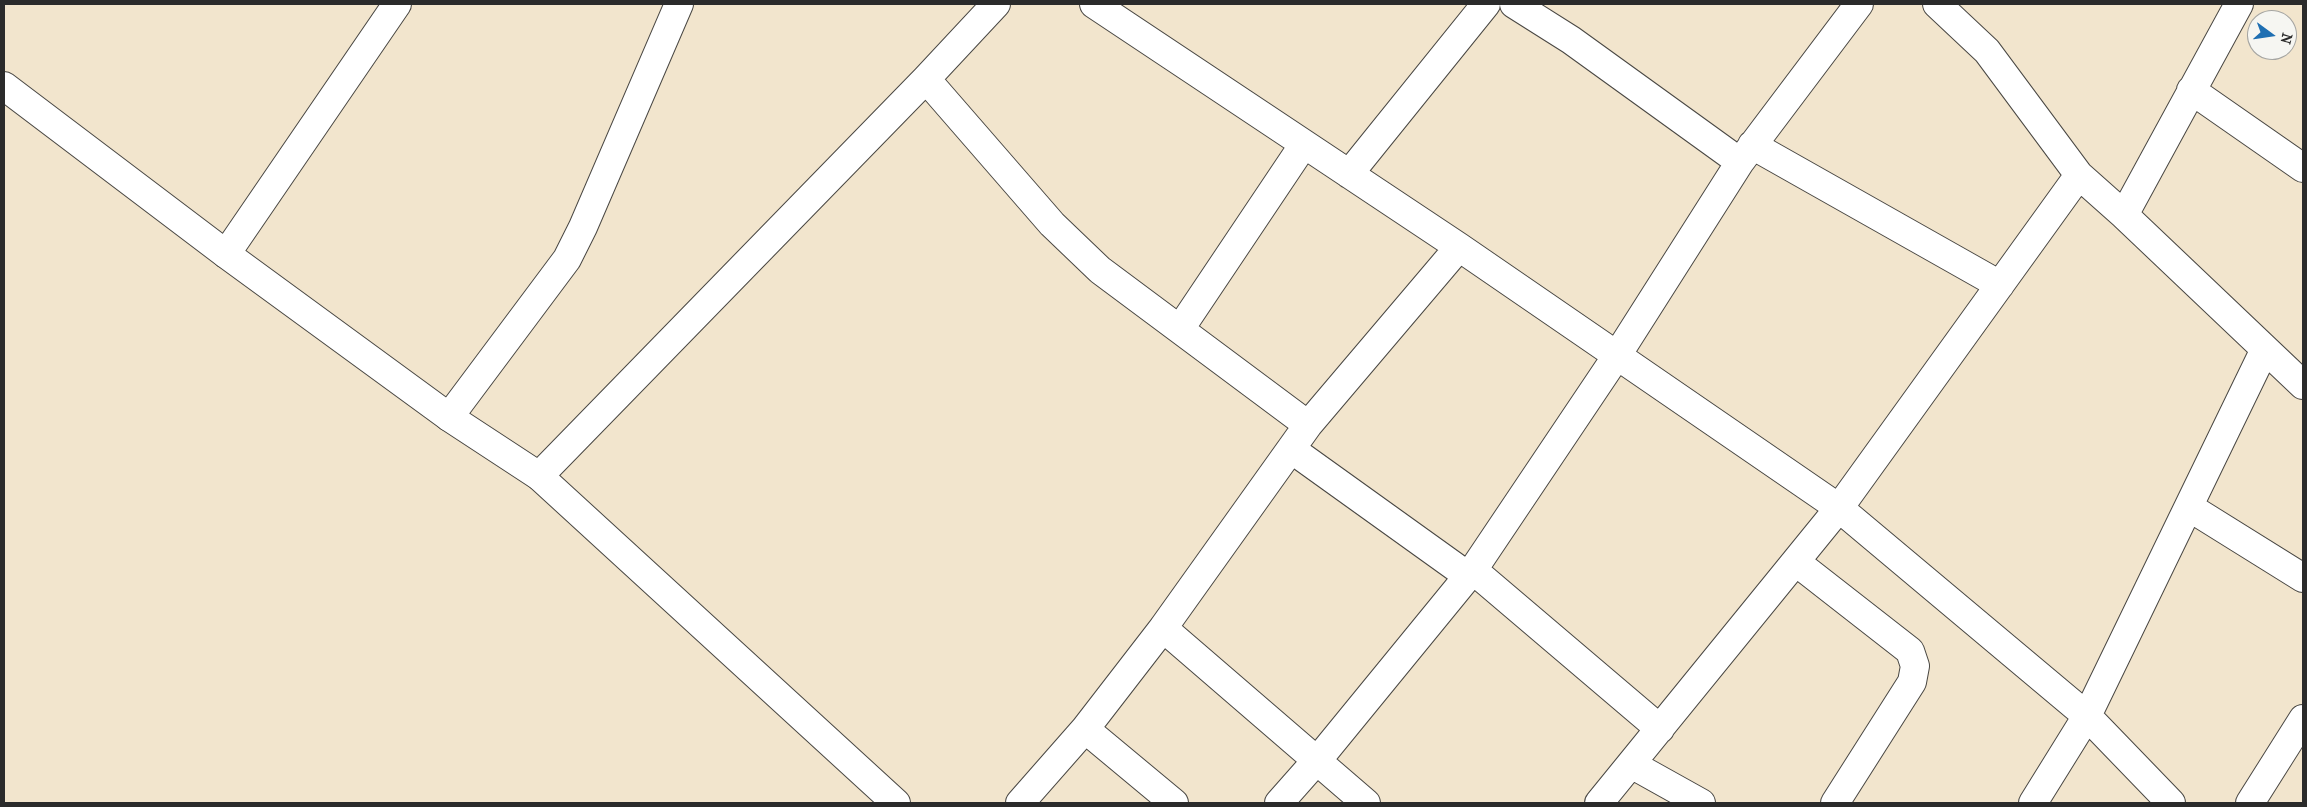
<!DOCTYPE html>
<html>
<head>
<meta charset="utf-8">
<style>
  body { margin:0 }
  #map { position:relative; width:2307px; height:807px; overflow:hidden; background:#f2e5cd; font-family:"IM FELL French Canon",serif }
  canvas { display:block }
  .frame { position:absolute; inset:0; border:5px solid #2b2b2b; pointer-events:none }
  .north { position:absolute; left:2247px; top:10px; width:50px; height:50px; box-sizing:border-box; background:#f6f6f2; border:1px solid #a5a5a2; border-radius:50%; rotate:104deg; font-size:14px; font-weight:700; line-height:20px; text-align:center; color:#2b2b2b }
  .north::after { content:''; display:block; margin:auto; width:18px; height:22px; background:#1f6fb2; clip-path:polygon(50% 0,100% 100%,50% 72%,0 100%) }
</style>
</head>
<body>
<div id="map">
<canvas width="2307" height="807"></canvas>
<div class="frame"></div>
<div class="north">N</div>
</div>
<script>
const c = document.querySelector('canvas').getContext('2d');
c.lineJoin = 'round';
const poly = rows => new Path2D(rows.map(r => 'M' + r).join(''));
function stroke(path, color, width, dash) { c.strokeStyle = color; c.lineWidth = width; c.lineCap = dash ? 'butt' : 'round'; c.setLineDash(dash || []); c.stroke(path); }
const minor = poly([
  [1094,4,1459,247,1839,508,2087,716,2171,803],
  [1514,4,1571,40,1740,162],
  [1937,4,1987,51,2079,175,2124,215,2303,385],
  [926,79,1052,224,1100,270,1308,425],
  [2191,90,2303,168],
  [1752,145,2000,285],
  [1349,174,1486,4],
  [2124,215,2239,4],
  [226,254,397,4],
  [1180,329,1304,144],
  [449,417,567,259,583,227,679,4],
  [1291,449,1468,576],
  [539,476,926,79,996,4],
  [2189,507,2303,578],
  [1796,562,1910,651,1915,666,1912,682,1835,803],
  [1473,570,1660,729],
  [1163,628,1366,803],
  [1085,729,1174,803],
  [1631,764,1701,803],
  [1020,803,1085,729,1163,628,1308,425,1459,247],
  [1279,803,1325,751,1473,570,1616,357,1740,162,1859,4],
  [1599,803,1839,508,2079,175],
  [2033,803,2087,716,2265,349],
  [2250,803,2303,719]
]);
const tertiary = poly([
  [4,86,226,254,449,417,539,476,896,803]
]);
stroke(minor, '#494743', 30);
stroke(tertiary, '#494743', 30);
stroke(minor, '#fff', 28);
stroke(tertiary, '#fff', 28);
</script>
</body>
</html>
